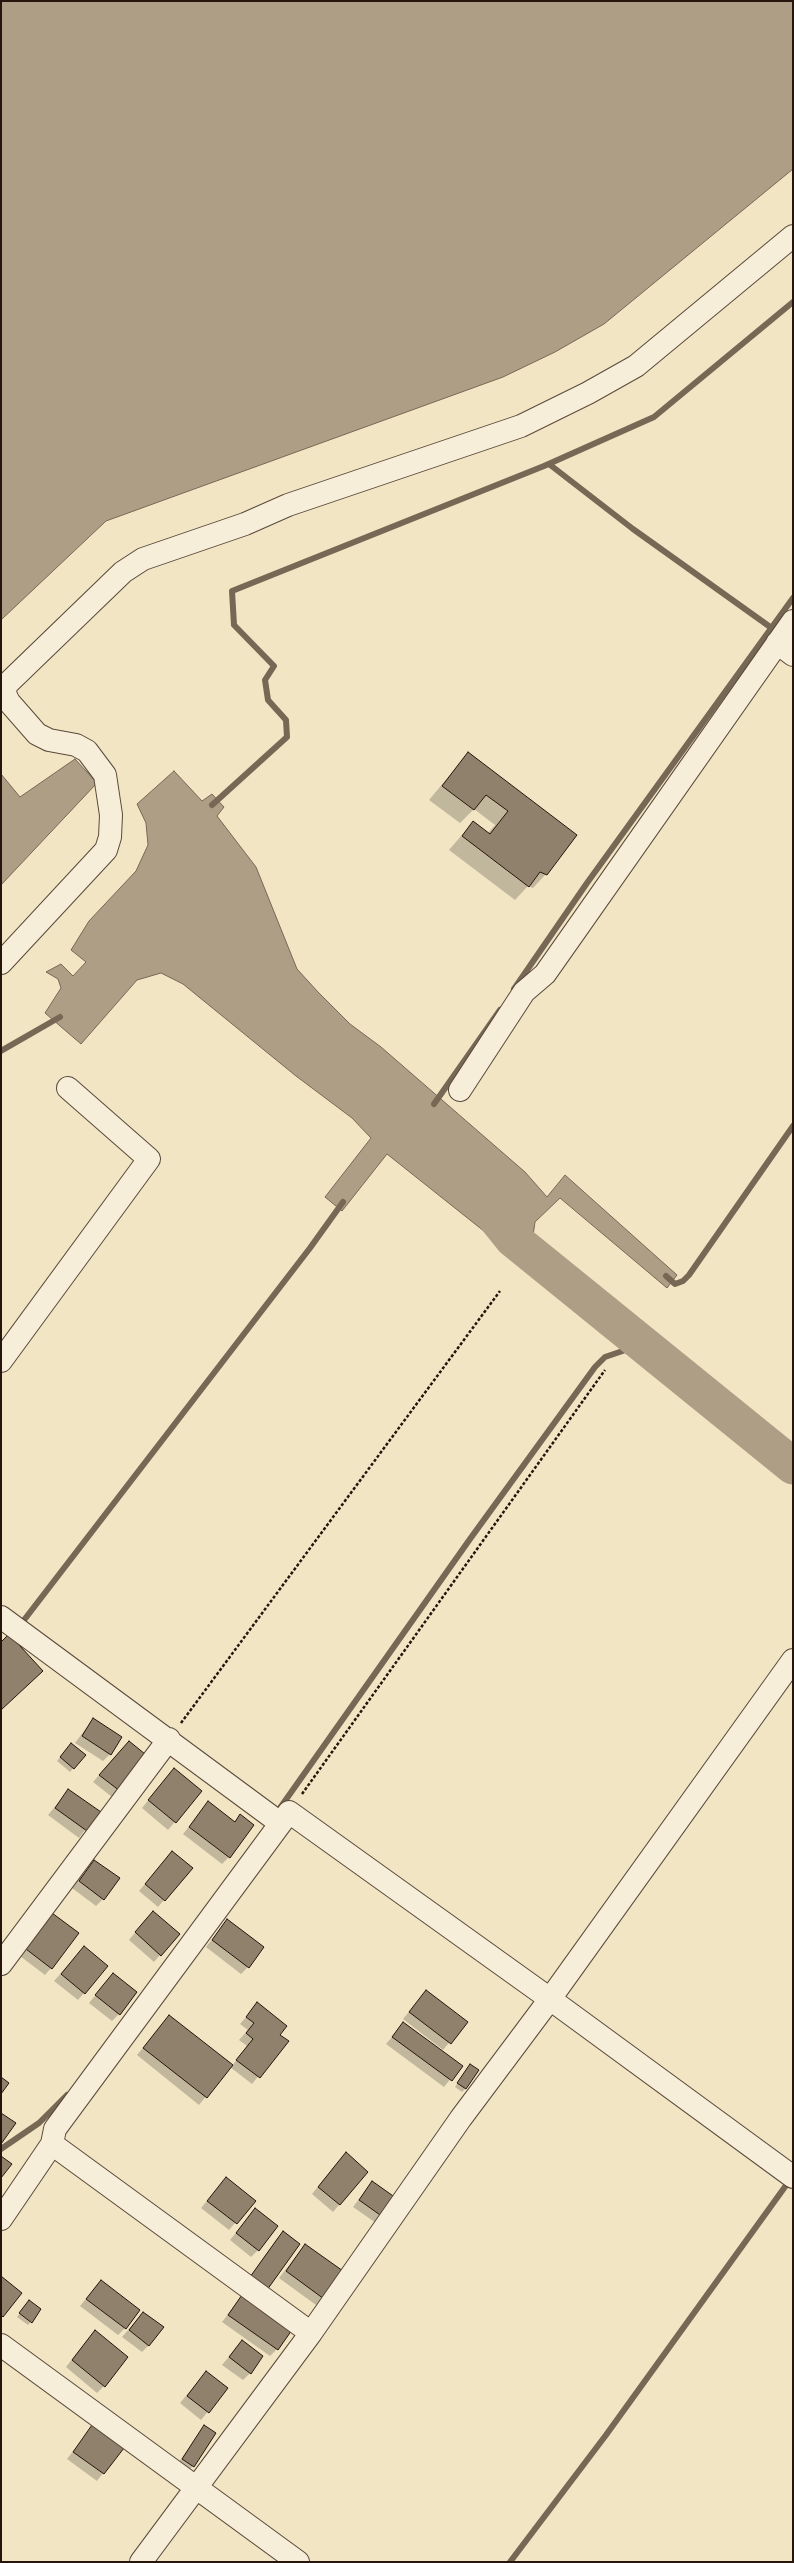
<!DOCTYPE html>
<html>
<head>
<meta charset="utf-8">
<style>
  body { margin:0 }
  #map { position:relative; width:794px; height:2563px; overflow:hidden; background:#f2e5c4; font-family:"Sorts Mill Goudy",serif }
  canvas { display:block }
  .frame { position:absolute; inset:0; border:2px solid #26150c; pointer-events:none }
</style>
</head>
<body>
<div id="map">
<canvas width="794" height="2563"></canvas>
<div class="frame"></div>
</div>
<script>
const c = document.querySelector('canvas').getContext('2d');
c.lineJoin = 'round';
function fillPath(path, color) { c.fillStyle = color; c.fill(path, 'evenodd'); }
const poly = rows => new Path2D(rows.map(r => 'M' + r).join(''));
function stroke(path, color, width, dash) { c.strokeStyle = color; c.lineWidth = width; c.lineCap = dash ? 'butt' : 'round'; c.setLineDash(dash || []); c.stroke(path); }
const water = poly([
  [1,1,793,1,793,169,604,324,555,352,503,377,106,521,1,620,1,1],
  [75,759,97,783,1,885,1,774,20,797,75,759],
  [174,771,202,801,212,794,224,807,217,816,256,867,297,969,318,992,350,1024,381,1047,525,1172,547,1197,565,1175,677,1275,667,1288,560,1198,535,1222,532,1242,519,1259,387,1154,342,1211,325,1197,371,1138,352,1118,296,1076,183,984,161,973,137,980,81,1044,45,1013,61,988,58,979,46,972,61,964,73,976,86,962,71,950,89,921,136,871,148,845,146,823,137,804,174,771]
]);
const shadow = poly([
  [468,753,576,835,546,874,533,888,528,886,515,900,449,850,473,822,488,833,495,825,474,809,460,823,429,800],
  [93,1719,110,1754,103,1761,75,1743],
  [68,1747,84,1755,70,1772,57,1761],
  [122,1749,119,1790,112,1797,93,1782],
  [174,1769,201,1791,168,1830,142,1808],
  [69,1790,99,1812,79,1838,48,1815],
  [208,1803,234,1822,240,1816,229,1857,222,1864,183,1834],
  [172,1852,164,1900,158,1907,139,1891],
  [94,1861,103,1899,96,1906,72,1888],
  [53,1914,51,1968,45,1975,20,1956],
  [146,1919,160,1955,154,1962,129,1940],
  [227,1921,248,1967,241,1974,206,1947],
  [84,1947,84,1993,78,2000,54,1981],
  [113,1974,119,2014,112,2021,89,2003],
  [426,1991,466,2022,443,2050,403,2019],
  [257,2004,279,2035,287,2041,252,2084,230,2067,199,2105,137,2055,169,2016,232,2066,247,2046,239,2040,248,2030,240,2024],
  [403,2024,461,2066,444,2087,386,2044],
  [467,2068,465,2089,462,2092,455,2087],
  [339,2161,367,2172,333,2212,312,2194],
  [226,2178,254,2201,229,2230,201,2208],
  [372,2182,395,2198,376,2223,353,2207],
  [255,2209,258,2250,251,2257,230,2240],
  [283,2233,299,2244,244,2285,276,2240],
  [305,2245,323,2298,316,2305,279,2278],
  [101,2281,125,2328,118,2335,80,2306],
  [244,2293,277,2349,270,2356,222,2322],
  [26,2305,40,2310,28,2325,17,2317],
  [143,2313,149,2345,142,2352,122,2337],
  [88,2339,104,2386,97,2393,66,2367],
  [242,2341,250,2373,243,2380,222,2365],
  [206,2372,227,2388,201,2420,180,2403],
  [92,2427,122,2448,97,2481,67,2459],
  [204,2427,193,2466,186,2473,176,2466]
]);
const stream = poly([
  [549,464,633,529,773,629],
  [212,805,287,737,286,720,268,700,265,680,274,666,234,625,232,591,544,466,654,417,793,302],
  [514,989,587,883,793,598],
  [1,1051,60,1017],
  [434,1104,500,1010],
  [666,1276,675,1284,683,1281,689,1275,793,1126],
  [19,1623,21,1624,310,1248,343,1202],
  [280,1808,470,1539,595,1367,605,1357,643,1344],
  [1,2149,39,2123,67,2095],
  [510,2562,606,2435,787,2184]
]);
const river = poly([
  [492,1213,513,1239,793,1466]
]);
const building = poly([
  [468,752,577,835,547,875,540,872,529,887,462,836,473,821,490,834,508,811,486,795,474,810,442,786,468,752],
  [9,1634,43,1671,1,1710,1,1642,9,1634],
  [93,1718,122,1737,111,1755,82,1736,93,1718],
  [129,1741,145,1754,120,1791,99,1775,129,1741],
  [71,1743,86,1755,74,1769,60,1757,71,1743],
  [174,1768,202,1791,176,1823,148,1800,174,1768],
  [68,1789,101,1812,87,1831,55,1808,68,1789],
  [208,1801,235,1822,240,1814,254,1825,230,1858,189,1827,208,1801],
  [172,1851,193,1868,165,1901,145,1884,172,1851],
  [94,1860,120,1878,104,1900,79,1881,94,1860],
  [153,1911,180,1934,161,1956,135,1932,153,1911],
  [52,1913,79,1933,52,1969,26,1949,52,1913],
  [227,1919,264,1947,249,1968,212,1940,227,1919],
  [84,1946,108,1966,85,1994,61,1974,84,1946],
  [113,1973,137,1992,120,2015,95,1995,113,1973],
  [426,1990,468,2022,451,2044,409,2012,426,1990],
  [257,2002,287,2026,280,2035,289,2041,260,2078,236,2060,253,2039,246,2033,254,2023,246,2017,257,2002],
  [169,2015,233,2065,207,2098,143,2048,169,2015],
  [403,2022,463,2066,452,2081,392,2037,403,2022],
  [470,2064,479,2070,466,2089,457,2083,470,2064],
  [1,2077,9,2083,1,2094,1,2077],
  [1,2113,16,2123,1,2144,1,2113],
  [346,2152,368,2172,340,2205,318,2187,346,2152],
  [1,2156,12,2164,1,2178,1,2156],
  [226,2177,256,2201,237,2224,207,2201,226,2177],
  [372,2181,396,2198,383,2217,359,2200,372,2181],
  [255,2208,278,2226,259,2251,236,2233,255,2208],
  [283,2231,300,2244,267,2290,250,2277,283,2231],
  [305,2244,343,2271,324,2299,286,2271,305,2244],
  [1,2276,22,2293,3,2317,1,2315,1,2276],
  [101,2280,140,2310,126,2329,86,2299,101,2280],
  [244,2292,294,2327,278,2350,228,2315,244,2292],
  [29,2300,41,2309,32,2323,19,2313,29,2300],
  [143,2312,164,2327,149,2346,129,2330,143,2312],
  [95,2330,128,2357,105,2387,72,2360,95,2330],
  [242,2340,263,2356,251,2374,229,2357,242,2340],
  [206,2371,228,2388,209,2413,187,2396,206,2371],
  [92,2425,124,2448,104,2474,73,2452,92,2425],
  [204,2425,216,2433,194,2467,182,2459,204,2425]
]);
const path = poly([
  [181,1723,500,1291],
  [302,1794,605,1370]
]);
const minor = poly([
  [777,643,793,655],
  [1,963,106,850,110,837,111,815,105,775,87,751,76,745,49,740,37,734,9,702,5,694,6,685,123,572,143,559,245,524,288,505,521,426,588,393,636,366,793,236],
  [460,1090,524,992,545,974,793,621],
  [1,1361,149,1159,68,1088],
  [1,1617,280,1823],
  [1,1964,169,1739],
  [52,2144,311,2333],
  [1,2219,52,2144,55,2129,289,1812,550,1999,793,2177],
  [1,2345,298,2562],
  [141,2562,311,2333,461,2118,550,1999,793,1660]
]);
fillPath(water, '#ad9e85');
stroke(water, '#776755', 1);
fillPath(shadow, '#0003');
stroke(stream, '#776755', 6);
stroke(river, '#ad9e85', 37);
fillPath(building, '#90816c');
stroke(building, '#26150c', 1);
stroke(minor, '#59493a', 24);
stroke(path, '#26150c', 2.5, [3, 2]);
stroke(minor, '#f7eed9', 22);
</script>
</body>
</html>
